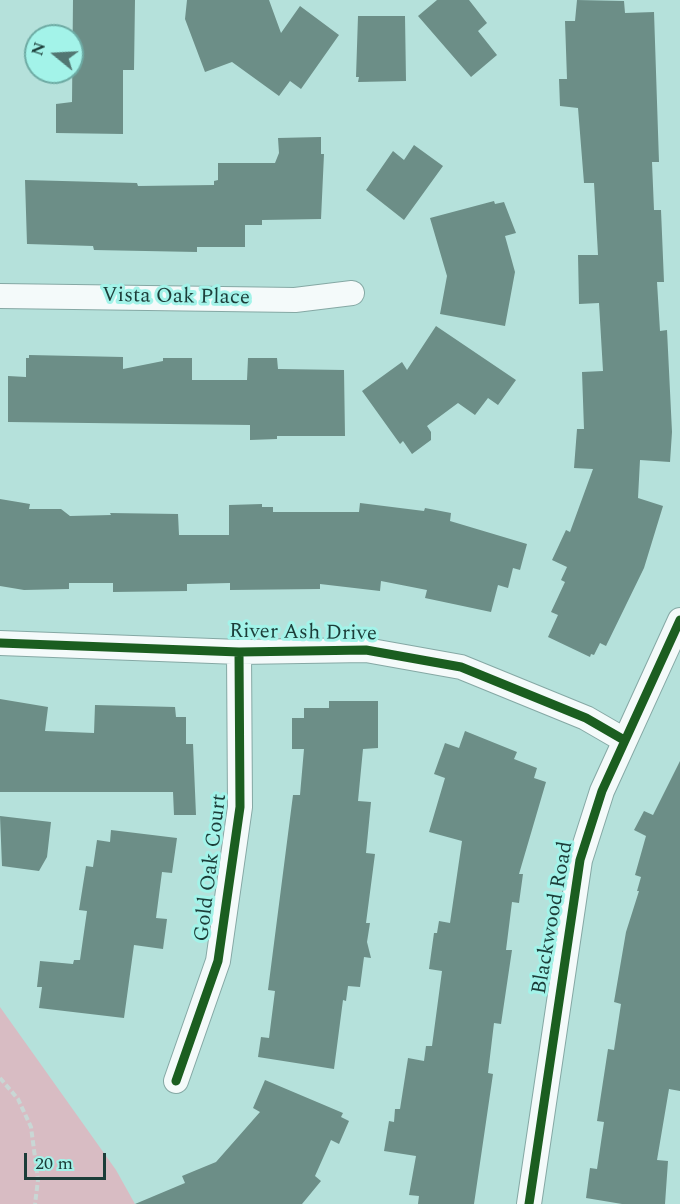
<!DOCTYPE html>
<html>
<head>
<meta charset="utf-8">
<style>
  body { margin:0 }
  #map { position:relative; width:680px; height:1204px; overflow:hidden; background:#b5e1db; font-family:Spectral,serif }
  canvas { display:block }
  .north { position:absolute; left:24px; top:24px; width:60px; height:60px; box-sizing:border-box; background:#a3f3e9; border:2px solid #6daaa3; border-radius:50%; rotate:288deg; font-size:16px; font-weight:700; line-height:24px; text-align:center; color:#1c3d39 }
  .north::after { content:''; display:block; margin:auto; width:21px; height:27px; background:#527672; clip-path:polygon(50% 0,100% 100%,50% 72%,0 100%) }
  .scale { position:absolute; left:24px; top:1153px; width:82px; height:27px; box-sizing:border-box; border:3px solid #1c3d39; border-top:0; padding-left:8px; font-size:18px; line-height:21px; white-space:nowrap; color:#1c3d39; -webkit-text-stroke:4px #a3f3e9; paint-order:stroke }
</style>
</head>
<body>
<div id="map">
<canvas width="680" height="1204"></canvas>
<div class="north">N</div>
<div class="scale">20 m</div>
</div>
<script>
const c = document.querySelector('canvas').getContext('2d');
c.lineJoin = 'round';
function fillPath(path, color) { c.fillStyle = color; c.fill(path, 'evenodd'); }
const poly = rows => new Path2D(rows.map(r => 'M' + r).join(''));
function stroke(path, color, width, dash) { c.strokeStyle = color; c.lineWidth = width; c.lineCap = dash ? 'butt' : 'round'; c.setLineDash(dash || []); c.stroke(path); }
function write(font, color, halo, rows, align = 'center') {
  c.font = font + ' Spectral,serif'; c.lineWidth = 6; c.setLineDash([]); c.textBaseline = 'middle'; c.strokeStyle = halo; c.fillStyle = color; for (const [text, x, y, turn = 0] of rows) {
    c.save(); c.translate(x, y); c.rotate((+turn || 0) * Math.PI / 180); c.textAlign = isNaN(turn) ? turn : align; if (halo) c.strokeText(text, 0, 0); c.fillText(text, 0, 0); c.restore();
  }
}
const green = poly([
  [0,1007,116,1170,135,1204,0,1204]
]);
const building = poly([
  [73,0,135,0,134,70,123,70,123,134,56,133,56,104,72,102],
  [187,0,269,0,281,33,300,6,339,35,301,89,290,81,279,96,232,62,205,72,185,19],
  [437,0,469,0,487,23,478,31,497,55,471,77,418,16],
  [577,0,624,1,625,13,654,12,659,162,652,162,654,210,661,210,664,282,657,282,660,331,667,330,672,432,670,462,640,460,638,498,663,506,644,568,606,646,600,643,594,655,591,654,590,657,548,637,558,615,551,612,565,582,561,580,567,567,552,560,566,530,570,532,593,469,574,468,577,429,584,429,582,372,603,371,599,303,579,304,578,255,598,255,594,183,584,183,578,108,560,106,559,79,567,79,565,21,575,21],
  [358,16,405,16,406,81,358,82,359,77,356,77],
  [321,137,321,154,324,154,321,219,262,220,262,225,245,225,245,247,197,247,197,252,94,250,93,246,27,244,25,180,137,183,138,186,214,185,214,181,218,180,218,163,275,163,279,153,278,138],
  [414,145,443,166,404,220,366,190,393,151,404,160],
  [494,201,495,204,504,202,516,233,505,236,515,272,505,326,440,314,447,276,430,218],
  [436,326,516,380,498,405,488,398,475,415,458,403,427,426,431,432,431,440,412,454,403,441,400,444,362,391,402,362,407,370],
  [29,355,123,357,123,369,163,361,163,358,192,358,192,380,247,380,248,358,277,358,278,369,344,370,345,436,277,436,277,439,250,440,250,425,8,422,8,376,26,377,26,358,29,358],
  [0,499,30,504,29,509,61,509,70,516,111,515,110,513,178,514,179,535,229,535,229,505,262,504,262,507,273,507,273,512,359,512,360,503,424,511,425,508,451,513,450,521,527,544,520,570,513,568,508,588,498,585,491,612,425,598,427,590,381,581,380,591,320,584,320,589,230,590,230,583,187,584,187,591,113,592,113,583,69,583,69,589,24,590,0,586],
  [0,699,48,707,45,731,94,733,95,705,175,707,176,717,186,717,186,744,193,744,196,815,174,815,173,792,0,792],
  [329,701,378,701,378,748,363,749,358,801,371,802,366,853,375,854,366,923,370,923,367,942,371,958,364,957,360,987,348,986,346,1001,343,1000,334,1069,258,1057,261,1037,269,1038,275,991,268,990,293,795,300,795,304,749,292,749,292,718,304,718,304,708,329,708],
  [465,731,517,752,514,759,537,768,534,778,546,782,519,874,523,874,519,903,512,902,506,950,512,950,501,1024,494,1023,488,1073,493,1074,474,1204,418,1204,419,1196,409,1195,416,1156,384,1151,389,1121,394,1122,395,1109,400,1109,408,1058,424,1061,426,1046,432,1046,442,971,429,969,434,933,437,933,439,921,450,923,462,841,429,832,445,778,434,774,445,743,459,748],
  [680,761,680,1091,669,1089,657,1160,668,1161,665,1204,622,1204,586,1198,590,1168,597,1169,604,1122,597,1121,608,1049,614,1050,621,1004,614,1002,626,932,639,891,637,891,641,877,635,875,646,836,634,830,644,811,653,815],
  [0,816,51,822,47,857,39,871,2,866],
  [111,830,177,838,172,873,162,872,156,918,167,919,163,949,134,945,124,1018,39,1008,42,987,37,987,40,961,73,964,74,960,80,960,87,911,79,910,86,866,93,867,97,840,110,842],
  [265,1080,343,1113,341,1117,349,1121,339,1144,331,1140,315,1176,321,1181,302,1204,135,1204,185,1183,182,1176,216,1162,260,1112,253,1108]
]);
const path = poly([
  [0,1078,18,1099,31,1127,38,1180,35,1204]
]);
const minor = poly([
  [0,296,295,300,352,293],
  [0,643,239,652,366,650,461,667,586,718,624,740],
  [176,1081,218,961,240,807,239,652],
  [529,1204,580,860,602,791,680,620]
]);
const cycleway = poly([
  [0,643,239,652,366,650,461,667,586,718,624,740],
  [176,1081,218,961,240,807,239,652],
  [529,1204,580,860,602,791,680,620]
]);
const streetNames = [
  ["Vista Oak Place",176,298,1],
  ["River Ash Drive",303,634,1],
  ["Gold Oak Court",212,868,-83],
  ["Blackwood Road",554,918,-80]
];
fillPath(green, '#d8bcc3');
fillPath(building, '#6c8e87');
stroke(minor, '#85a8a4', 26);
stroke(path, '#c9d7d5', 4, [6, 3]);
stroke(minor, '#f4fafa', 24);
stroke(cycleway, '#1b5e20', 9);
write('21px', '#1c3d39', '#a3f3e9', streetNames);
</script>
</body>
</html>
